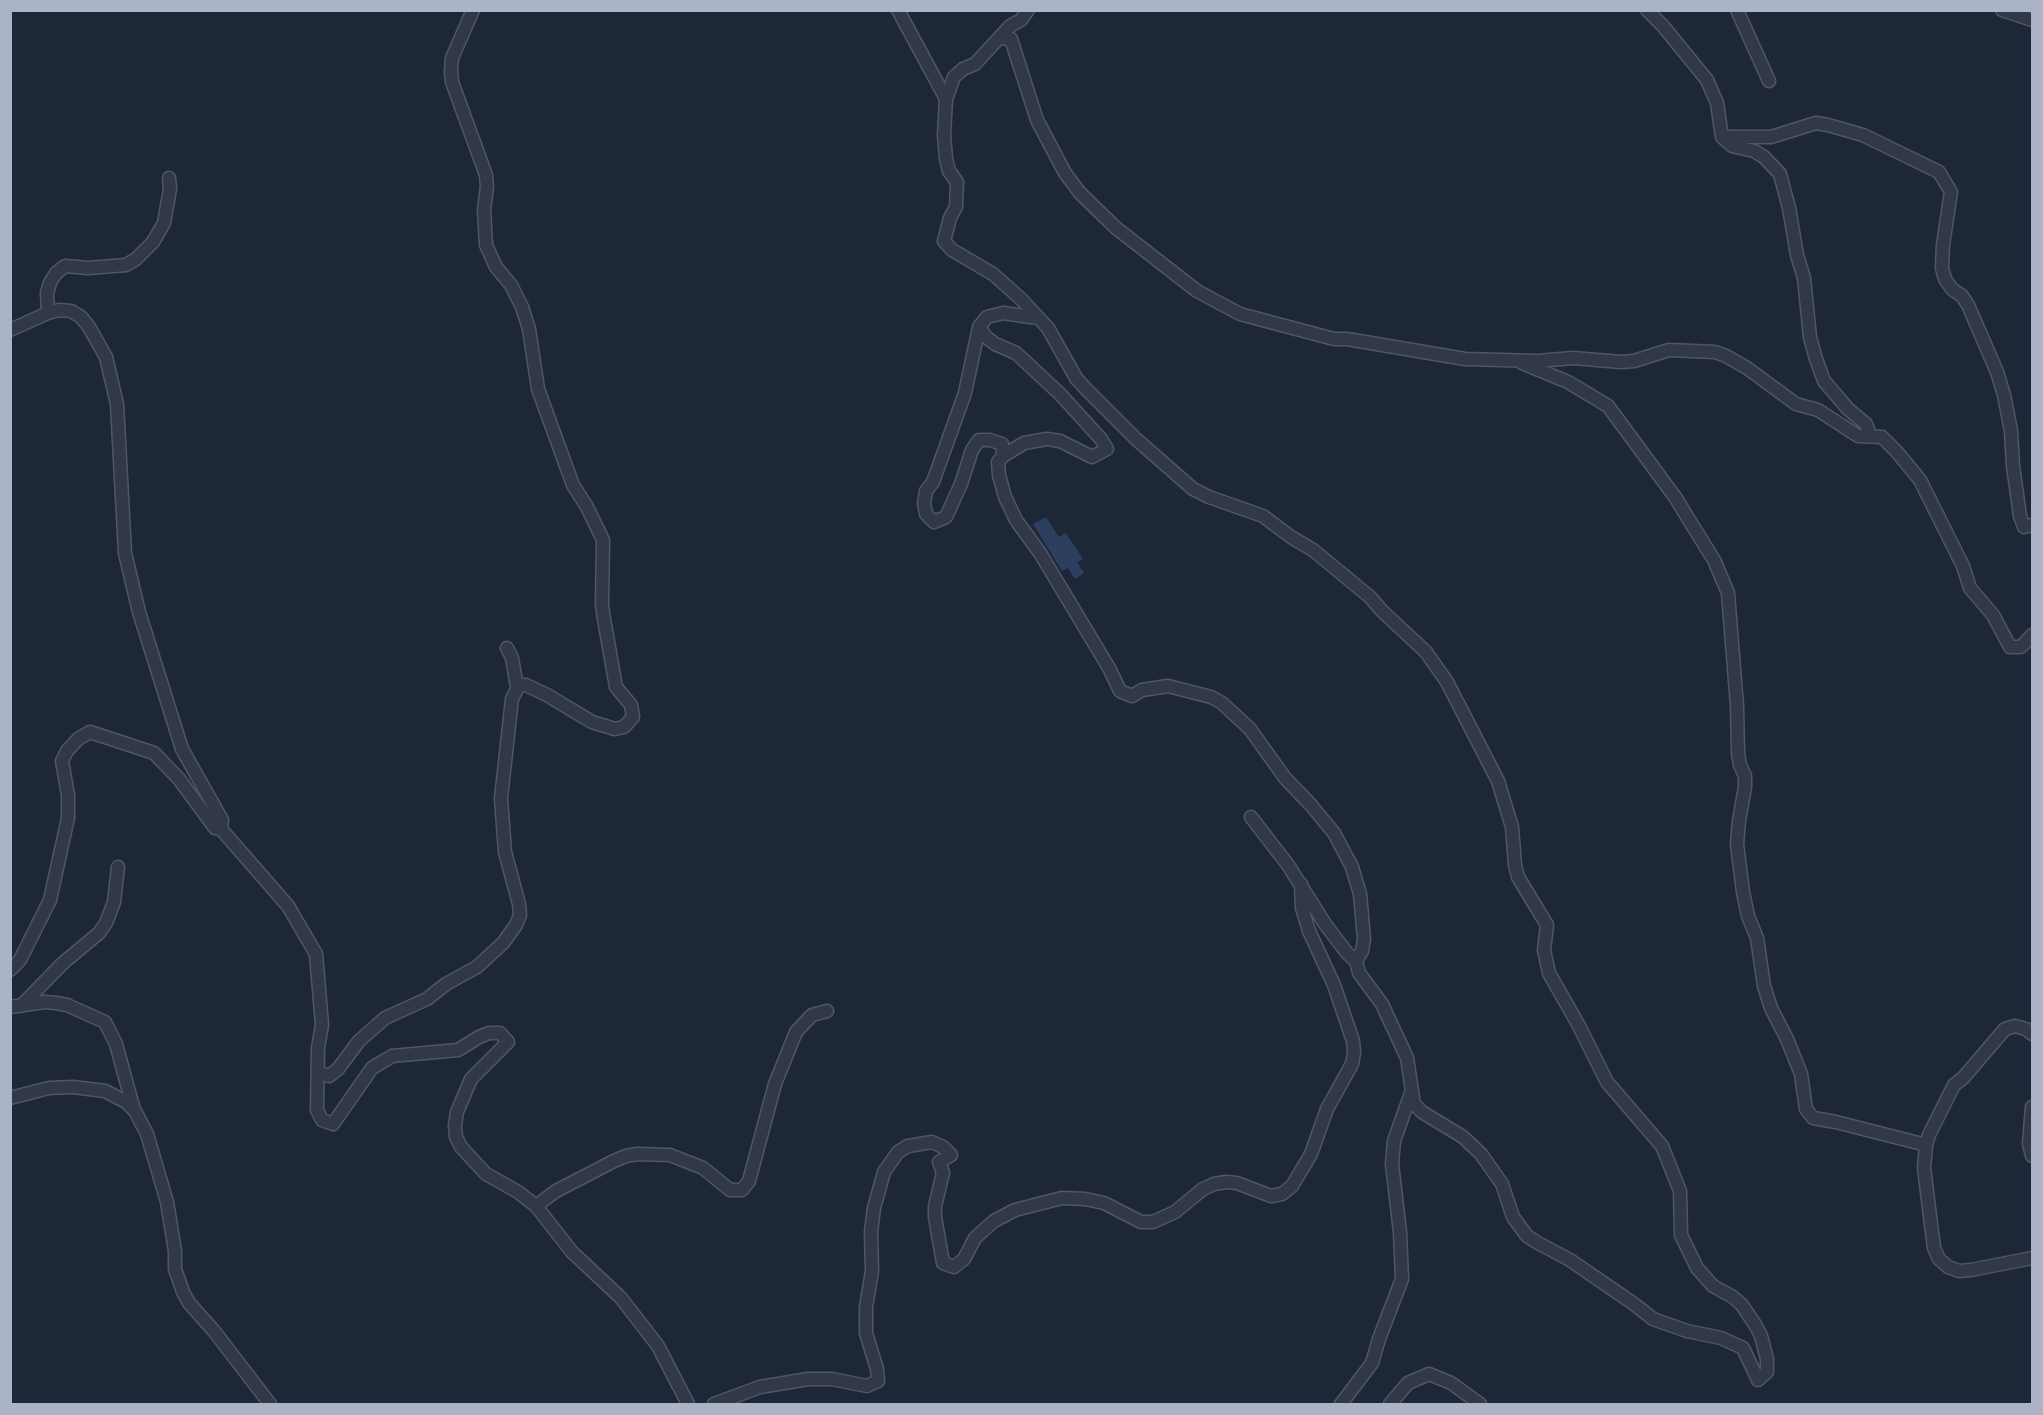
<!DOCTYPE html>
<html>
<head>
<meta charset="utf-8">
<style>
  body { margin:0 }
  #map { position:relative; width:2043px; height:1415px; overflow:hidden; background:#1d2738; font-family:"Golos Text",sans-serif }
  canvas { display:block }
  .frame { position:absolute; inset:0; border:12px solid #abb3c6; pointer-events:none }
</style>
</head>
<body>
<div id="map">
<canvas width="2043" height="1415"></canvas>
<div class="frame"></div>
</div>
<script>
const c = document.querySelector('canvas').getContext('2d');
c.lineJoin = 'round';
function fillPath(path, color) { c.fillStyle = color; c.fill(path, 'evenodd'); }
const poly = rows => new Path2D(rows.map(r => 'M' + r).join(''));
function stroke(path, color, width, dash) { c.strokeStyle = color; c.lineWidth = width; c.lineCap = dash ? 'butt' : 'round'; c.setLineDash(dash || []); c.stroke(path); }
const water = poly([
  [1046,517,1059,537,1066,533,1083,559,1077,562,1084,573,1075,579,1068,568,1062,571,1033,524]
]);
const minor = poly([
  [898,10,946,99],
  [1647,10,1663,26,1707,80,1717,103,1722,137,1732,146,1754,151,1764,157,1780,174,1789,208,1797,255,1804,278,1810,337,1816,359,1824,381,1848,409,1866,424,1870,435],
  [1737,10,1769,81],
  [2002,10,2032,20],
  [999,38,1010,26,1021,20,1028,10],
  [1722,137,1771,137,1816,123,1828,125,1863,135,1939,172,1951,192,1943,245,1942,268,1945,279,1952,289,1962,296,1968,305,1997,372,2004,395,2011,431,2013,466,2020,516,2024,527,2032,525],
  [48,313,47,293,50,283,56,273,65,266,88,268,126,265,136,259,153,242,164,223,170,189,169,178],
  [1038,318,1003,313,987,317,979,327,965,393,933,482,926,491,924,503,926,514,934,522,946,517,961,484,972,450,979,440,990,440,1002,444,1003,456,998,462,999,475,1005,497,1016,520,1040,553,1109,668,1120,691,1132,696,1142,690,1168,686,1211,697,1222,703,1250,729,1285,778,1310,804,1334,833,1352,867,1360,894,1364,939,1362,951,1356,961,1359,973,1382,1004,1407,1058,1414,1104,1422,1112,1463,1137,1481,1154,1502,1184,1513,1217,1527,1236,1538,1243,1570,1260,1634,1304,1653,1319,1687,1331,1721,1338,1743,1348,1758,1380,1767,1372,1767,1359,1761,1336,1756,1326,1742,1305,1733,1297,1713,1286,1697,1268,1681,1235,1680,1191,1662,1146,1607,1082,1579,1026,1549,973,1544,950,1547,925,1518,877,1515,865,1512,827,1498,781,1447,682,1426,652,1382,611,1370,597,1313,550,1291,537,1263,516,1209,497,1193,489,1136,439,1084,387,1076,378,1048,328,1021,299,993,274,952,250,944,241,950,218,956,207,957,182,949,171,946,159,944,135,946,99,954,77,963,69,975,64,999,38,1011,39,1037,120,1065,173,1080,193,1116,228,1197,291,1240,314,1334,339,1347,339,1465,359,1537,361,1573,358,1621,362,1634,361,1669,350,1715,352,1726,356,1747,368,1796,404,1818,410,1858,436,1882,437,1897,452,1920,480,1963,566,1970,588,1993,615,2010,647,2021,647,2032,635],
  [979,327,986,337,995,344,1016,353,1060,394,1101,439,1107,449,1092,457,1060,441,1047,439,1024,443,1003,456],
  [10,330,48,313,59,310,71,311,81,317,89,327,106,357,117,404,125,553,139,612,182,749,222,820,221,829,215,828,179,779,154,753,90,732,78,739,67,751,62,761,68,795,68,818,50,900,20,960,10,970],
  [1522,363,1568,382,1608,406,1675,497,1694,528,1714,560,1728,593,1737,706,1738,753,1740,765,1745,776,1745,787,1739,821,1737,844,1743,892,1748,916,1757,938,1764,986,1771,1008,1787,1039,1801,1074,1806,1109,1813,1118,1836,1122,1926,1145],
  [507,648,512,658,517,687],
  [1251,817,1288,865,1325,924,1347,953,1356,961],
  [221,829,288,906,316,954,322,1025,318,1048,317,1110,322,1120,333,1124,372,1068,392,1056,458,1050,479,1037,489,1033,500,1033,508,1042,471,1079,457,1112,455,1125,456,1137,461,1147,486,1174,518,1192,536,1206,572,1252,621,1298,658,1346,688,1404],
  [21,1006,63,963,99,933,106,923,114,902,118,867],
  [10,1007,45,1002,56,1003,67,1005,105,1022,116,1044,134,1110],
  [2032,1034,2026,1029,2015,1026,2005,1029,1963,1078,1954,1085,1929,1135,1926,1145,1924,1168,1934,1248,1939,1259,1948,1267,1959,1271,1971,1270,2032,1258],
  [318,1072,329,1076,338,1069,359,1041,385,1018,427,999,446,984,477,967,503,943,516,925,520,915,519,904,505,852,501,798,512,699,519,685,526,685,547,695,592,722,615,729,624,727,633,717,631,705,616,687,604,619,602,605,603,540,587,507,573,485,538,389,529,329,522,307,511,285,496,267,486,245,484,210,487,187,486,175,452,82,451,71,452,58,473,10],
  [10,1098,49,1088,73,1087,105,1091,126,1102,135,1111,147,1134,167,1202,175,1251,175,1269,183,1292,189,1303,214,1331,270,1404],
  [2032,1107,2029,1143,2032,1156],
  [536,1206,556,1191,614,1161,626,1156,637,1154,670,1155,703,1168,730,1190,742,1190,749,1181,775,1084,796,1032,812,1015,827,1011],
  [714,1404,760,1387,808,1379,832,1379,867,1386,878,1381,877,1369,866,1333,866,1307,872,1271,871,1232,874,1208,884,1172,898,1152,908,1146,932,1142,943,1147,951,1155,939,1162,943,1173,935,1206,935,1217,943,1263,954,1267,964,1259,975,1238,994,1221,1015,1210,1062,1198,1085,1199,1104,1203,1141,1222,1153,1222,1175,1212,1203,1189,1214,1184,1226,1182,1237,1183,1271,1196,1282,1194,1292,1186,1311,1154,1327,1109,1352,1064,1354,1053,1353,1041,1334,985,1309,931,1302,908,1301,884],
  [1341,1404,1372,1363,1379,1339,1402,1279,1400,1232,1392,1164,1394,1141,1411,1093],
  [1390,1404,1408,1383,1429,1374,1451,1383,1480,1404]
]);
fillPath(water, '#2d3f5f');
stroke(minor, '#4f5667', 15);
stroke(minor, '#313948', 12);
</script>
</body>
</html>
